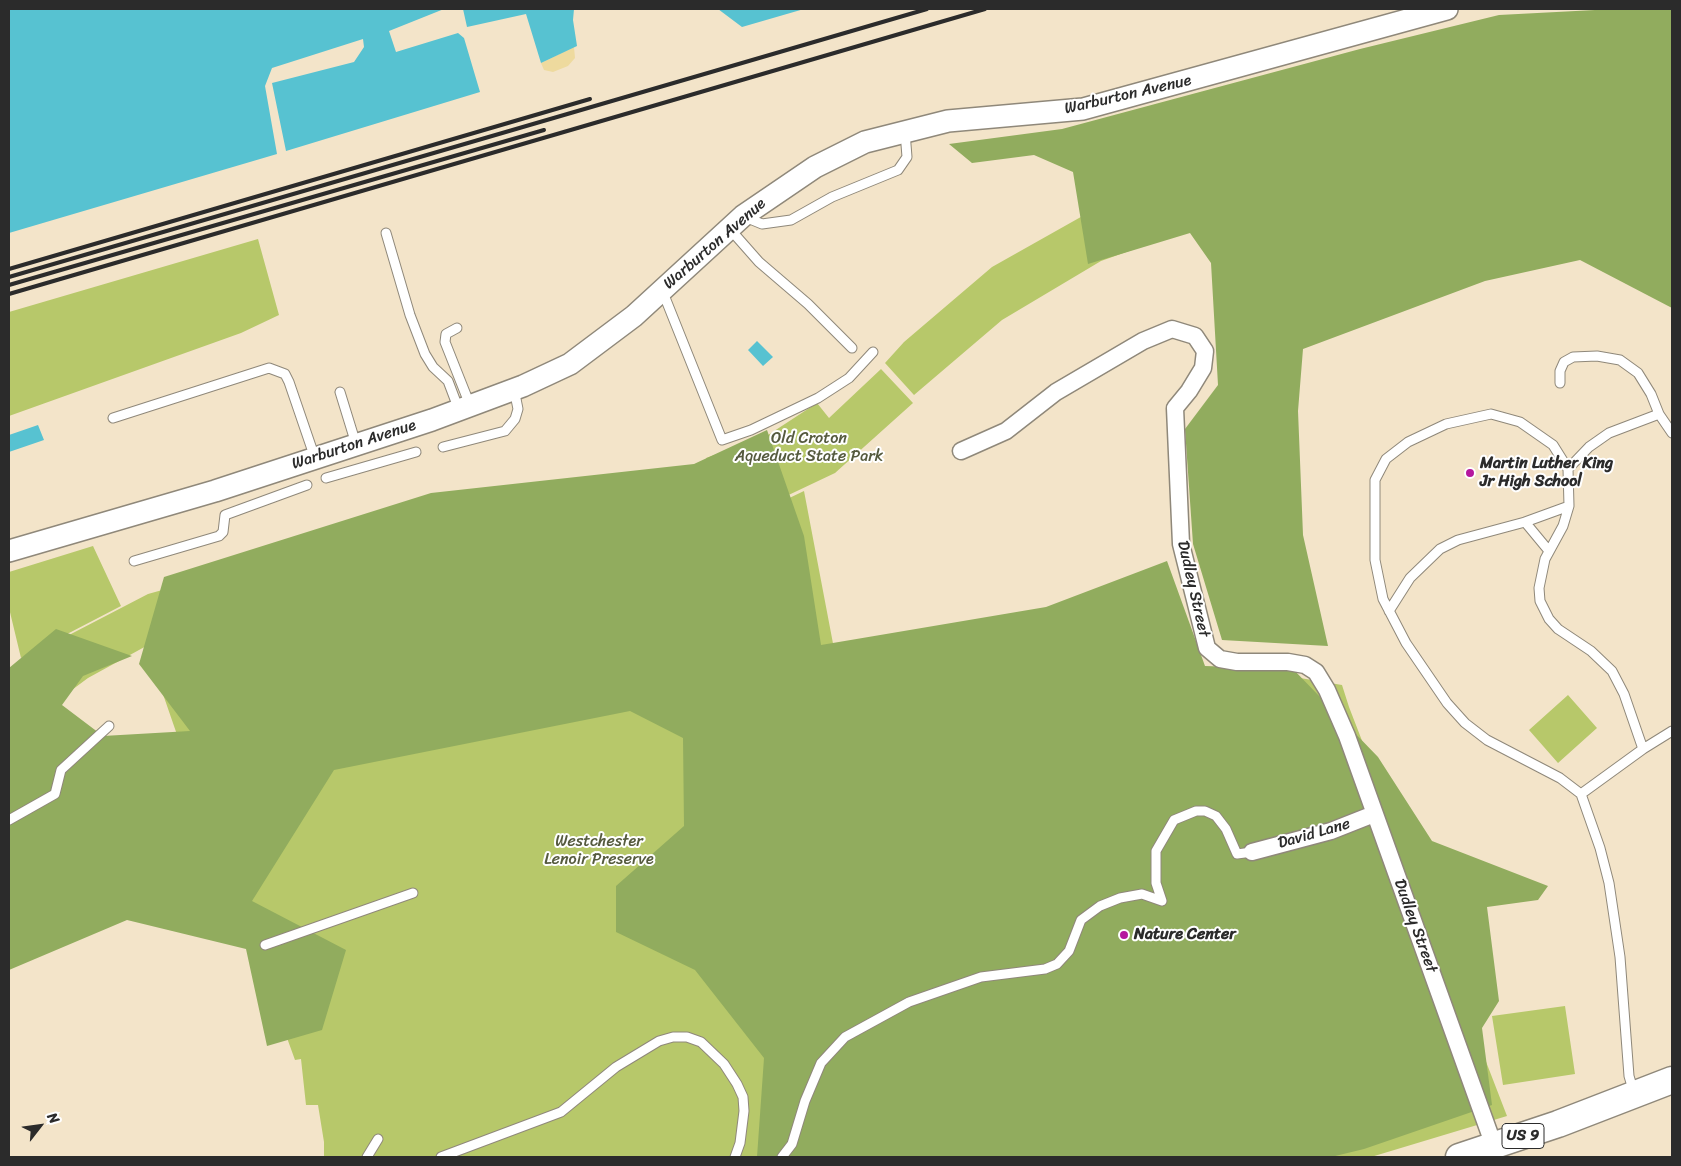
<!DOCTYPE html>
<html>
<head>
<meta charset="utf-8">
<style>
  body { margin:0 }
  #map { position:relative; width:1681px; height:1166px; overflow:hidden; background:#f3e4c9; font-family:Sriracha,sans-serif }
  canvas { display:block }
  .frame { position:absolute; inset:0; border:10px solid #2b2b2b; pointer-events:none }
  .north { position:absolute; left:15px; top:1101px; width:50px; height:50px; -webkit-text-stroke:4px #fff; paint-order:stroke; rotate:60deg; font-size:14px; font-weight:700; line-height:20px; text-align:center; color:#2b2b2b }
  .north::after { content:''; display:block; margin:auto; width:18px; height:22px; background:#2b2b2b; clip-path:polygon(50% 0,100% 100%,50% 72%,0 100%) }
</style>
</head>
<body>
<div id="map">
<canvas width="1681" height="1166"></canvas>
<div class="frame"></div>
<div class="north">N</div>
</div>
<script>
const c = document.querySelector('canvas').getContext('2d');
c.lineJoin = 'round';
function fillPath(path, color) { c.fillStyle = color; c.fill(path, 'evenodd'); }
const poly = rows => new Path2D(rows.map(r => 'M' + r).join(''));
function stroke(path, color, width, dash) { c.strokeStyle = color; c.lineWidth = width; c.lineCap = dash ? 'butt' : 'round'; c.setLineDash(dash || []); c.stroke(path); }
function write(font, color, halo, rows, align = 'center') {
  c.font = font + ' Sriracha,sans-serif'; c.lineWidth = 4; c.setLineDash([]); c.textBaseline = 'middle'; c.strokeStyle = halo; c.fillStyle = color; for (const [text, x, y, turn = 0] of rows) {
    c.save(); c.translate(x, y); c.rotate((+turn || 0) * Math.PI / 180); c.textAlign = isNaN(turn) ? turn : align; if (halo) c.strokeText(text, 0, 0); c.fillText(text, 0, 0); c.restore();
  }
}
const green = poly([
  [1385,160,1101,261,1002,320,914,395,885,363,904,342,992,267,1095,209],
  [258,239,279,315,241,333,9,416,9,312],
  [881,369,913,403,835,473,740,518,159,639,88,678,53,704,9,681,71,634,148,594,408,521,711,478,706,458,765,437,817,403,829,418],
  [804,491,835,654,1215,687,1300,678,1342,685,1349,707,1507,1116,1371,1157,324,1157,324,1142,318,1105,306,1105,301,1059,295,1060,249,933,246,934,147,648,741,521],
  [93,546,121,606,21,658,9,608,9,572],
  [1568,695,1597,728,1558,763,1529,730],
  [1565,1006,1575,1074,1503,1085,1492,1016]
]);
const forest = poly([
  [1614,9,1672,9,1672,308,1580,260,1485,281,1303,349,1298,411,1303,535,1328,646,1222,640,1193,544,1185,429,1218,385,1211,263,1190,233,1088,264,1073,172,1034,155,972,163,949,144,1062,129,1360,49,1499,15],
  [767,430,804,536,821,645,1046,607,1167,561,1205,666,1293,669,1378,757,1432,841,1548,886,1538,900,1487,907,1499,1001,1482,1028,1492,1105,1364,1149,1331,1157,757,1157,764,1058,695,970,616,932,616,886,684,826,683,738,630,711,334,770,252,901,346,950,322,1030,267,1046,246,949,127,920,9,970,9,668,56,629,132,656,83,676,62,705,103,736,190,731,139,664,164,577,431,493,694,464]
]);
const sand = poly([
  [574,47,575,58,568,66,553,72,544,70,541,63]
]);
const water = poly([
  [9,9,444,9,389,31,396,52,458,33,464,38,480,92,286,151,272,83,354,62,364,47,363,39,272,68,265,86,277,154,9,233],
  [463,9,574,9,573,20,577,46,541,63,526,14,467,27],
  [718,9,804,9,742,27],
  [757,341,773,357,763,366,748,350],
  [38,425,44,440,9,452,9,435]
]);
const service = poly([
  [745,217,762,224,791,220,832,197,898,170,907,157,905,132],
  [729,228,759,262,808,304,852,348],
  [386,233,410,315,425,354,433,367,448,381,459,410],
  [662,290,722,440,751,430,818,398,849,378,873,352],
  [457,328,446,334,445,342,470,405],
  [1560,383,1560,371,1564,362,1573,357,1597,356,1620,360,1638,373,1651,394,1659,414,1672,433],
  [340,392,356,444],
  [113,418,269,368,285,374,289,382,315,458],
  [443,447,505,431,515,419,518,409,514,389],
  [1568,469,1589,447,1609,433,1659,414],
  [326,478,416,452],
  [1525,522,1549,551],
  [134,561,219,536,223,532,225,515,307,485],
  [1389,611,1410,578,1440,549,1458,540,1525,522,1569,506],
  [1581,794,1643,749,1672,731],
  [9,820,55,794,61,770,109,726],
  [1162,901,1156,883,1156,851,1174,820,1196,811,1205,811,1216,816,1226,829,1237,854,1252,852],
  [265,945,413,893],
  [1634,1093,1629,1076,1620,957,1609,883,1600,848,1581,794,1560,778,1487,740,1465,723,1447,703,1406,643,1383,599,1375,560,1375,480,1386,459,1408,442,1446,424,1491,414,1520,422,1553,445,1568,469,1569,506,1563,526,1545,559,1539,588,1540,601,1549,619,1558,629,1591,651,1612,671,1624,694,1643,749],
  [367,1157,378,1139],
  [441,1157,561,1112,616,1067,659,1041,673,1037,687,1037,701,1042,724,1064,737,1084,743,1097,744,1111,740,1143,735,1157],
  [782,1157,792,1144,805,1101,821,1063,845,1037,909,1002,981,977,1045,969,1057,964,1069,951,1081,920,1100,906,1120,898,1142,894,1162,901]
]);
const minor = poly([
  [961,451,1006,431,1056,392,1143,341,1172,329,1195,336,1205,351,1203,368,1189,391,1175,408,1181,544,1207,648,1220,659,1237,662,1288,662,1305,665,1316,672,1327,690,1347,736,1494,1146],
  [1252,852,1331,831,1374,814]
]);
const tertiary = poly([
  [9,551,215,491,432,420,523,386,570,364,634,316,743,216,815,167,865,142,948,121,1083,109,1447,9]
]);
const primary = poly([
  [1459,1157,1558,1124,1672,1080]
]);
const rail = poly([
  [9,269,590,99],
  [9,277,927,9],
  [9,285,544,130],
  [9,294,985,9]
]);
const markers = [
  [1470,473,5,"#b5179e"],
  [1124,935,5,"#b5179e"]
];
const shields = [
  [1523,1136,42]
];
const shieldNames = [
  ["US 9",1523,1136]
];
const streetNames = [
  ["Warburton Avenue",1128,95,-13],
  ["Warburton Avenue",715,244,-41],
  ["Warburton Avenue",354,445,-18],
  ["Dudley Street",1193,589,77],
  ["David Lane",1314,834,-16],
  ["Dudley Street",1415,926,70]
];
const parkNames = [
  ["Old Croton",809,439],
  ["Aqueduct State Park",809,457],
  ["Westchester",599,842],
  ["Lenoir Preserve",599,860]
];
const poiNames = [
  ["Martin Luther King",1480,464],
  ["Jr High School",1480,482],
  ["Nature Center",1134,935]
];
fillPath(green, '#b7c86a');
fillPath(forest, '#91ac5e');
fillPath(sand, '#eeda9e');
fillPath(water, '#57c2d1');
stroke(service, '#8f887a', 11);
stroke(minor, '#8f887a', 19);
stroke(tertiary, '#8f887a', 24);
stroke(primary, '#8f887a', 29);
stroke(service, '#fff', 9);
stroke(minor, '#fff', 16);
stroke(tertiary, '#fff', 21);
stroke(primary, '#fff', 26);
stroke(rail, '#2b2b2b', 4);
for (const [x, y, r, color] of markers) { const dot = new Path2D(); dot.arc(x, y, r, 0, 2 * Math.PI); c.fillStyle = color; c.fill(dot); stroke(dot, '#fff', 2); }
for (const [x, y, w] of shields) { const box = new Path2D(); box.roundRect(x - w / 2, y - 12.5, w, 25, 4); c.fillStyle = '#fff'; c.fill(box); stroke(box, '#2b2b2b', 1); }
write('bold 15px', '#2b2b2b', null, shieldNames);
write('16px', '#2b2b2b', '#fff', streetNames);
write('16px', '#555a3e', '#fff', parkNames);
write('bold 16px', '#2b2b2b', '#fff', poiNames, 'left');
</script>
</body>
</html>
